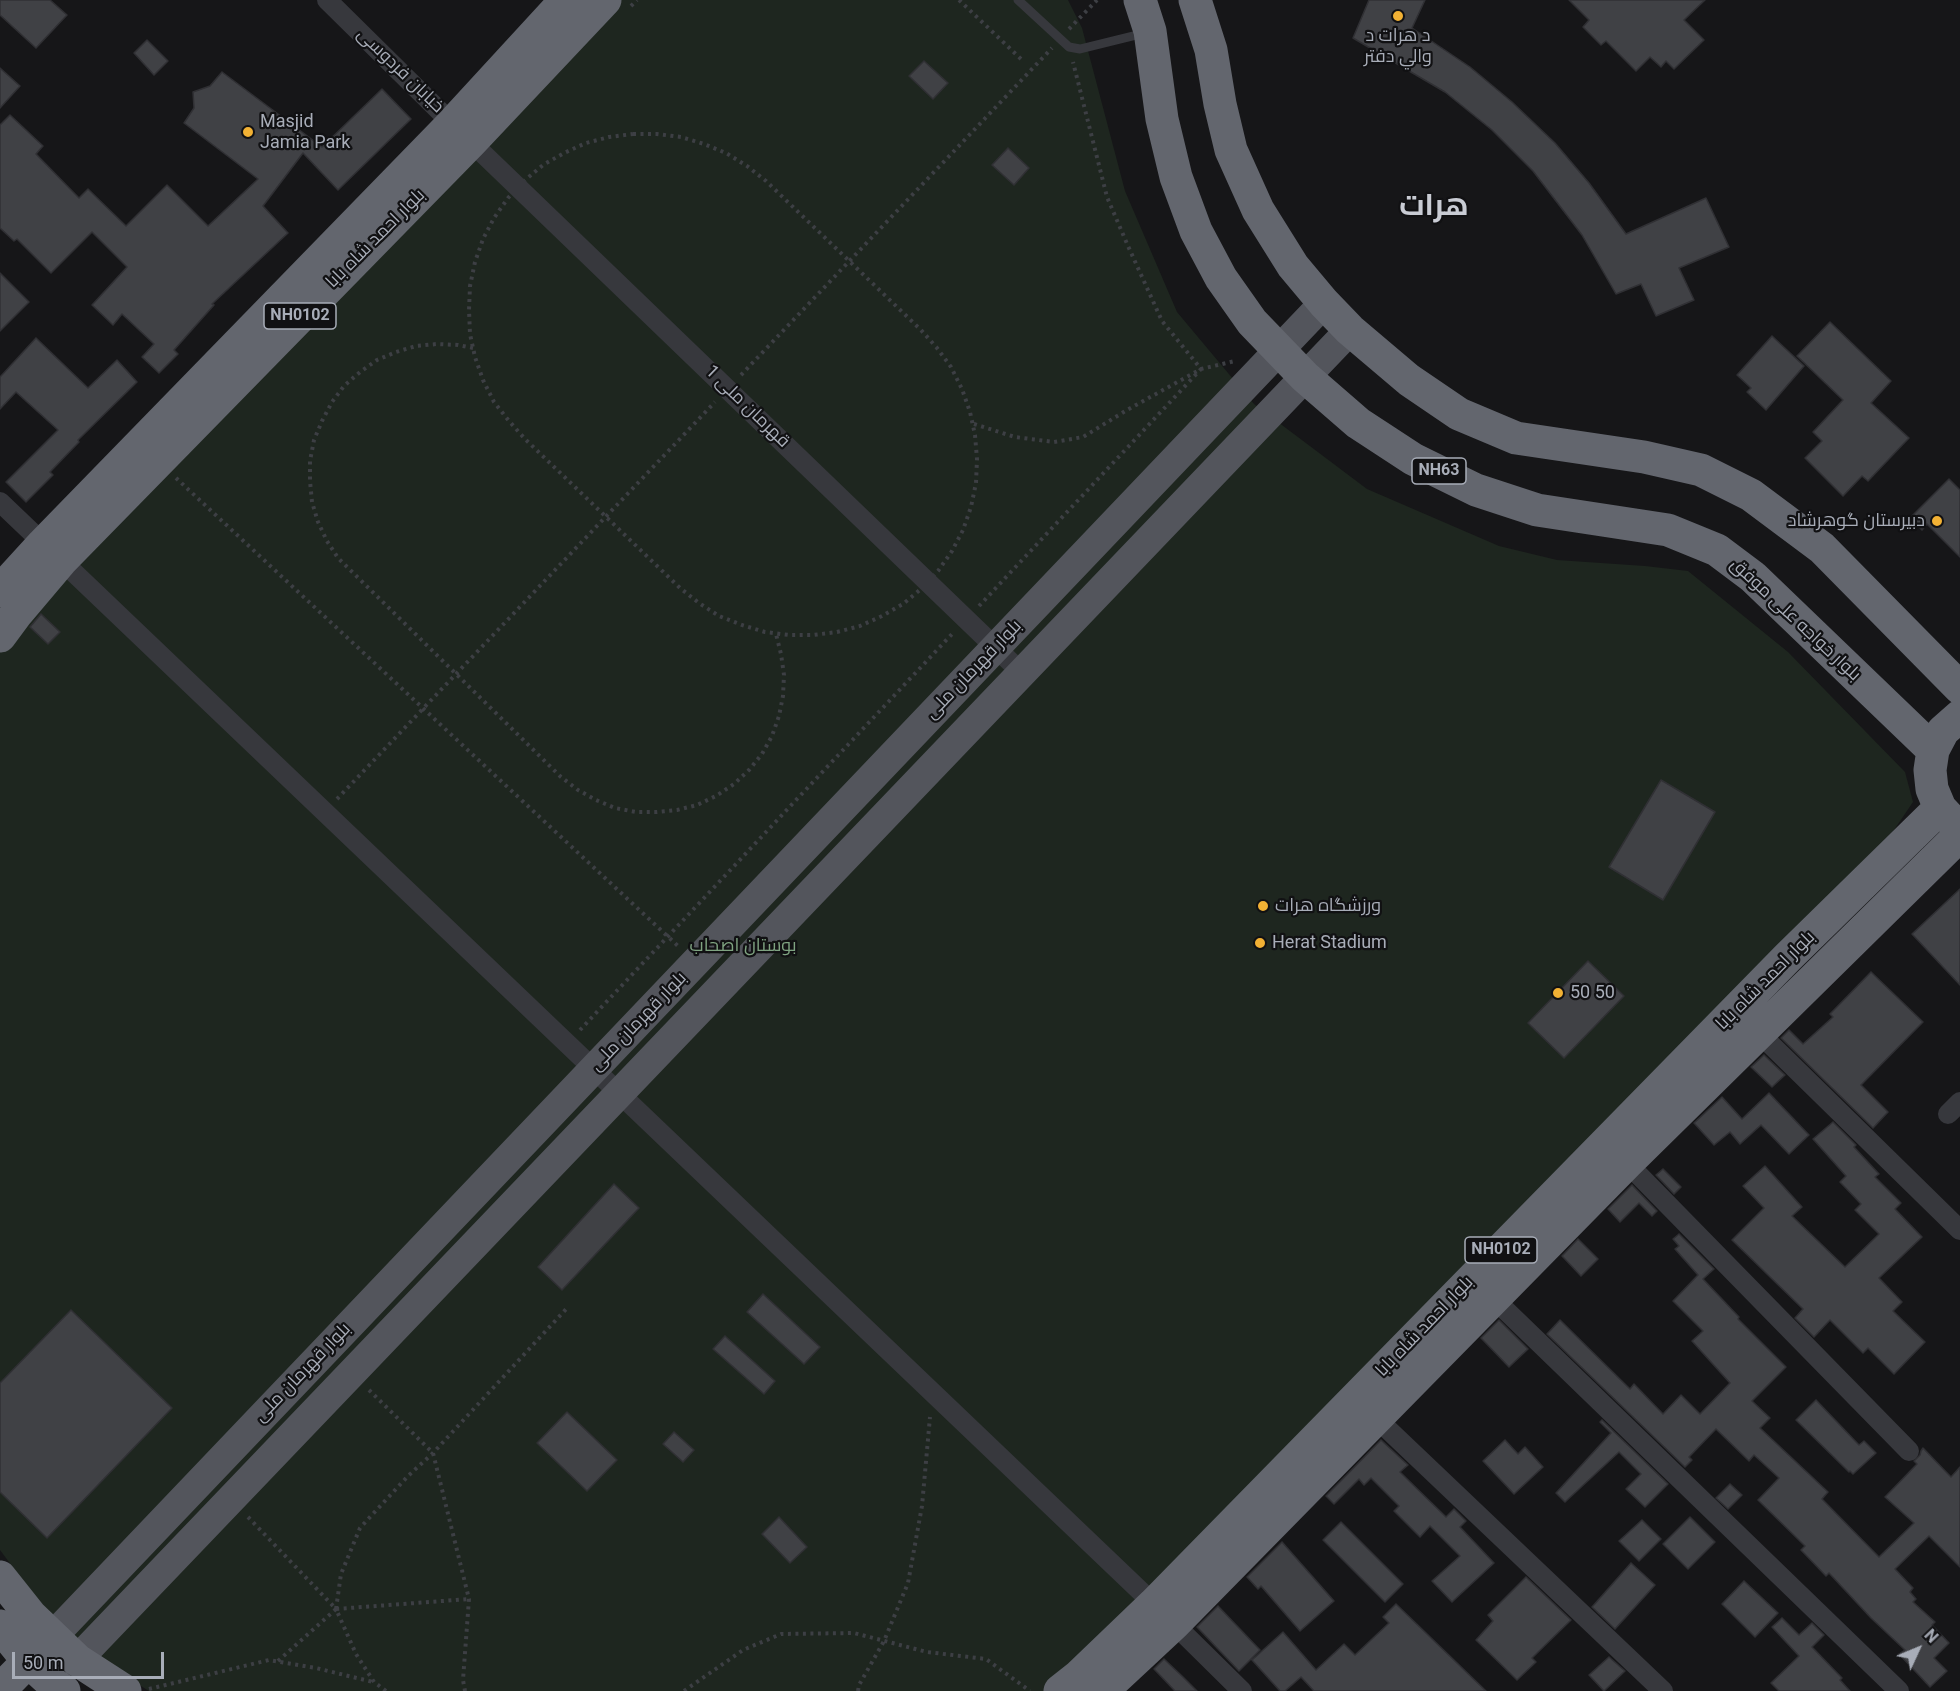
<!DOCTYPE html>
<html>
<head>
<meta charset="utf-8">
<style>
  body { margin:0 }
  #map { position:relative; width:1960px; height:1691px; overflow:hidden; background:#161618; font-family:Roboto,sans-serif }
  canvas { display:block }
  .north { position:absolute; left:1888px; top:1619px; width:60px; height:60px; -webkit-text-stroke:4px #111113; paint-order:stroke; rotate:46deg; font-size:16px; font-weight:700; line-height:24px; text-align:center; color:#a8adb8 }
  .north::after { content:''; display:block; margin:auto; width:21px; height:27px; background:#a8adb8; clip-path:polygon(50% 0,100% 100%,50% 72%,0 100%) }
  .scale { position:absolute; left:12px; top:1652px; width:152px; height:27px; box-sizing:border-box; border:3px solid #a8adb8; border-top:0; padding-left:8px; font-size:18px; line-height:21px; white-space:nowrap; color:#a8adb8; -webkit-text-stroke:4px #111113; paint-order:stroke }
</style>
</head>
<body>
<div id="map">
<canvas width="1960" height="1691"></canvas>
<div class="north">N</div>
<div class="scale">50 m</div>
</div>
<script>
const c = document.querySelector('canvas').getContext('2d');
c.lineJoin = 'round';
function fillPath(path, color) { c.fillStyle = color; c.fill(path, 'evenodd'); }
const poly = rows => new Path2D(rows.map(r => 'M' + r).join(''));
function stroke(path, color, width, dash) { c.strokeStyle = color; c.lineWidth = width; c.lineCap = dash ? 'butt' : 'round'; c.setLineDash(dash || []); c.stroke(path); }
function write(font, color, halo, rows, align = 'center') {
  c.font = font + ' Roboto,Cairo,sans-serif'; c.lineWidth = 4.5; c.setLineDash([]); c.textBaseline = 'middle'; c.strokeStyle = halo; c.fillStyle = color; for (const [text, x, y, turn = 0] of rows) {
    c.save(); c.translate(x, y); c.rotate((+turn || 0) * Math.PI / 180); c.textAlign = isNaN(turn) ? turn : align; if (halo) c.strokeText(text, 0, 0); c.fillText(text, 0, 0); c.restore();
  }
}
const green = poly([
  [615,0,1068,0,1082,28,1125,191,1177,312,1254,404,1367,489,1499,546,1557,560,1645,566,1688,571,1788,652,1905,772,1913,802,1894,830,1047,1691,149,1691,108,1666,47,1613,0,1550,0,650,58,576]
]);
const building = poly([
  [0,0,50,0,67,15,36,48,0,15,0,0],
  [1369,0,1425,0,1412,28,1470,67,1512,102,1555,143,1589,183,1626,234,1706,198,1729,247,1679,268,1694,300,1656,316,1641,284,1616,294,1582,235,1533,171,1492,130,1445,92,1353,38,1369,0],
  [1569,0,1705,0,1684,20,1704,40,1674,69,1666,61,1661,67,1650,57,1636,71,1606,41,1601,45,1583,27,1589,20,1569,0],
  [147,40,168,61,154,75,134,53,147,40],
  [924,61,948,83,933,99,909,76,924,61],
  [0,68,20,86,0,108,0,68],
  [222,72,322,147,382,89,411,119,338,190,303,153,263,206,288,233,212,304,214,305,174,350,178,354,159,373,142,357,154,344,122,314,113,325,92,305,127,267,92,232,51,273,17,239,14,241,0,228,0,125,10,115,43,146,36,154,79,198,88,189,126,226,167,185,208,226,258,179,184,123,194,108,193,92,210,86,222,72],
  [1008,148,1029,168,1014,185,992,165,1008,148],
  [0,273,29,302,0,331,0,273],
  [1830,322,1891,381,1871,403,1909,438,1868,481,1862,476,1843,496,1805,458,1822,441,1813,432,1843,400,1797,356,1830,322],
  [1772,336,1804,366,1766,410,1747,392,1751,388,1737,375,1772,336],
  [36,338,88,388,117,360,137,382,78,440,79,442,50,472,53,475,26,502,6,482,58,430,16,392,0,409,0,377,36,338],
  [1949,479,1960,490,1960,557,1927,524,1922,530,1910,518,1949,479],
  [41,614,60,632,48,644,30,627,41,614],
  [1661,780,1715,812,1663,900,1609,867,1661,780],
  [1960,889,1960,985,1912,934,1960,889],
  [1588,961,1624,996,1564,1058,1528,1023,1588,961],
  [1871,972,1923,1022,1861,1085,1888,1112,1873,1128,1781,1038,1789,1030,1803,1044,1833,1017,1830,1014,1871,972],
  [1764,1055,1785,1075,1772,1087,1751,1067,1764,1055],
  [1769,1093,1809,1135,1789,1154,1761,1125,1740,1144,1730,1132,1714,1145,1694,1123,1722,1097,1742,1119,1769,1093],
  [1833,1122,1856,1145,1854,1147,1879,1174,1875,1177,1901,1203,1895,1209,1922,1237,1879,1278,1902,1302,1893,1311,1925,1342,1894,1374,1868,1348,1863,1353,1830,1320,1814,1337,1795,1318,1803,1309,1732,1240,1764,1208,1743,1186,1765,1166,1802,1207,1792,1216,1845,1267,1879,1234,1855,1210,1861,1204,1840,1182,1846,1176,1813,1139,1833,1122],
  [1663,1169,1681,1187,1674,1194,1656,1175,1663,1169],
  [614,1184,639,1208,562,1290,538,1267,614,1184],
  [1632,1185,1657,1211,1652,1216,1639,1203,1620,1222,1608,1209,1632,1185],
  [1679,1234,1714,1269,1703,1279,1739,1317,1738,1319,1786,1367,1752,1401,1770,1418,1760,1428,1828,1492,1822,1499,1879,1557,1914,1523,1885,1497,1917,1464,1914,1461,1920,1455,1921,1451,1923,1448,1951,1477,1960,1467,1960,1567,1929,1536,1895,1569,1913,1588,1910,1592,1916,1599,1913,1602,1935,1622,1932,1625,1949,1643,1934,1658,1947,1671,1930,1687,1899,1654,1905,1650,1871,1618,1829,1573,1826,1576,1801,1550,1805,1546,1758,1500,1779,1478,1754,1455,1749,1461,1716,1429,1689,1457,1692,1460,1685,1467,1547,1334,1560,1320,1630,1389,1634,1384,1663,1414,1681,1395,1700,1414,1730,1383,1692,1341,1703,1331,1673,1301,1698,1275,1675,1249,1679,1246,1673,1239,1679,1234],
  [1578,1239,1598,1259,1581,1276,1562,1256,1578,1239],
  [763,1294,820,1347,804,1364,747,1312,763,1294],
  [71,1310,172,1408,47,1538,0,1492,0,1383,71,1310],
  [1499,1320,1528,1349,1509,1367,1481,1338,1499,1320],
  [725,1336,775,1381,764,1394,713,1349,725,1336],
  [1816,1400,1859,1445,1864,1441,1876,1453,1853,1474,1850,1471,1849,1472,1796,1420,1816,1400],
  [567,1412,617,1460,587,1491,537,1443,567,1412],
  [1602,1420,1668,1484,1645,1507,1626,1489,1641,1474,1619,1452,1565,1502,1556,1493,1611,1433,1600,1422,1602,1420],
  [674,1432,694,1450,683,1462,663,1444,674,1432],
  [1381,1440,1408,1465,1400,1472,1446,1517,1454,1509,1466,1521,1460,1527,1494,1563,1452,1602,1432,1581,1460,1556,1430,1526,1420,1537,1394,1511,1399,1506,1371,1478,1364,1485,1359,1479,1334,1504,1326,1496,1381,1440],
  [1505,1440,1518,1454,1525,1447,1543,1467,1514,1494,1483,1461,1505,1440],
  [1730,1484,1742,1495,1728,1509,1716,1498,1730,1484],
  [779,1517,807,1547,790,1563,762,1534,779,1517],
  [1690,1517,1715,1542,1688,1569,1663,1544,1690,1517],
  [1642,1520,1661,1539,1639,1561,1619,1541,1642,1520],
  [1341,1522,1403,1584,1385,1602,1323,1540,1341,1522],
  [1282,1542,1334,1601,1300,1631,1261,1586,1258,1589,1247,1577,1282,1542],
  [1631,1563,1655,1585,1615,1629,1592,1607,1631,1563],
  [1526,1577,1571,1620,1532,1658,1536,1662,1517,1680,1476,1640,1493,1621,1488,1615,1526,1577],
  [1744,1581,1778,1613,1755,1637,1722,1604,1744,1581],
  [1396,1604,1486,1691,1314,1691,1301,1677,1285,1691,1280,1691,1252,1660,1283,1632,1316,1670,1344,1644,1355,1655,1389,1623,1383,1617,1396,1604],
  [1218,1606,1260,1650,1239,1671,1197,1627,1218,1606],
  [1782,1618,1799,1635,1812,1623,1824,1635,1812,1647,1842,1678,1840,1680,1850,1691,1779,1691,1771,1683,1799,1656,1772,1627,1782,1618],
  [1609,1657,1625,1671,1604,1691,1589,1675,1609,1657],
  [1164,1659,1183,1677,1197,1691,1175,1691,1154,1669,1164,1659]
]);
const path = poly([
  [959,0,1021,59],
  [631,6,637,0],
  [1069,29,1097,0],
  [633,134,657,134,681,137,704,144,726,153,747,166,766,181,921,330,937,348,951,367,962,389,970,412,975,435,977,459,976,483,971,507,963,530,952,551,938,571,921,589,903,604,882,616,860,626,837,632,813,635,789,635,765,632,742,625,719,616,699,603,680,588,525,439,509,421,494,402,483,380,475,357,470,334,469,310,470,286,475,262,483,239,494,218,508,198,524,181,543,165,564,153,586,143,609,137,633,134],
  [473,348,458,345,437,344,416,346,396,352,377,360,360,372,344,386,332,402,322,421,314,440,310,461,310,481,312,502,318,522,327,541,338,558,561,777,578,790,596,800,615,808,636,812,657,812,677,810,697,805,716,796,734,784,749,770,762,754,772,736,779,716,783,696,784,675,781,654,776,634],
  [741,375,1052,48],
  [974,424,1015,437,1054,442,1083,437,1127,410,1201,369,1235,361],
  [176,478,678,946],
  [979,606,1201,369,1162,321,1128,246,1107,197,1073,62],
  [337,799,715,402],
  [580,1030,953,633],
  [369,1390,433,1453,469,1599,463,1680,465,1691],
  [248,1517,336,1609,469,1599],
  [278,1661,336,1609],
  [149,1689,269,1660,316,1668,373,1682],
  [386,1691,374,1682,356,1654,336,1609,341,1574,360,1528,408,1476,433,1453,568,1307],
  [684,1691,743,1650,781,1634,854,1633,927,1652,986,1659,1030,1691],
  [858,1691,859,1685,884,1641,908,1583,922,1506,930,1417]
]);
const lane = poly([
  [1018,0,1069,47,1080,49,1145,33]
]);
const street = poly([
  [327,0,471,142,1022,673],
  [0,502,1154,1604],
  [1759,1033,1960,1230],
  [1948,1114,1960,1102],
  [1627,1163,1909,1451],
  [1493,1298,1899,1691],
  [1376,1418,1663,1691],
  [1174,1624,1242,1691]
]);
const primary = poly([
  [53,1636,1324,303],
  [77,1660,1350,330]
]);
const highway = poly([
  [1140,0,1150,31,1162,119,1176,177,1196,231,1221,278,1252,322,1305,377,1358,423,1413,459,1476,490,1537,510,1668,530,1717,550,1753,577,1933,750],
  [1195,0,1211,50,1220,104,1231,150,1258,210,1293,266,1324,303,1350,330,1409,380,1459,414,1516,438,1644,457,1701,470,1751,495,1822,548,1960,688],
  [0,591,43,544,453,123,566,0],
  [0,636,17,613,61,561,471,142,605,0],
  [1954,823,1940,808,1932,789,1930,770,1933,750,1943,731,1960,716],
  [0,1577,31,1616,77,1660,125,1691],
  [0,1626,28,1661,52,1683,64,1691],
  [0,1690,43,1646],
  [1060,1691,1079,1676,1154,1604,1788,957,1940,808],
  [1102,1691,1174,1624,1627,1163,1960,835]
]);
const markers = [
  [1398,16,6,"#f2b134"],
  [248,132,6,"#f2b134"],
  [1937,521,6,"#f2b134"],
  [1263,906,6,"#f2b134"],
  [1260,943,6,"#f2b134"],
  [1558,993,6,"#f2b134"]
];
const shields = [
  [300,316,72],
  [1439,471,54],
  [1501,1250,72]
];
const shieldNames = [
  ["NH0102",300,316],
  ["NH63",1439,471],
  ["NH0102",1501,1250]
];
const poiNames = [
  ["د هرات د",1398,36,"center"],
  ["والي دفتر",1398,57,"center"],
  ["Masjid",260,122],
  ["Jamia Park",260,143],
  ["دبیرستان گوهرشاد",1925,521,"right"],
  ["ورزشگاه هرات",1275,906],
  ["Herat Stadium",1272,943],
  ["50 50",1570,993]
];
const streetNames = [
  ["خیابان فردوسی",400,71,44],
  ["بلوار احمد شاه بابا",376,239,-45],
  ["قهرمان ملی 1",747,407,44],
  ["بلوار خواجه علی موفق",1795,620,43],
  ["بلوار قهرمان ملی",974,670,-46],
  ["بلوار احمد شاه بابا",1766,981,-45],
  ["بلوار قهرمان ملی",639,1022,-46],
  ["بلوار احمد شاه بابا",1425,1327,-46],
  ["بلوار قهرمان ملی",303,1373,-46]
];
const parkNames = [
  ["بوستان اصحاب",743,946]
];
const townNames = [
  ["هرات",1434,207]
];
fillPath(green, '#1e261f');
fillPath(building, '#404145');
stroke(building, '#303034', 1.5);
stroke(path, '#3d3f44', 4, [3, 4.5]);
stroke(lane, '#37383d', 9);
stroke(street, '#37383d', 20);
stroke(primary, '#53555c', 30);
stroke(highway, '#63666e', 33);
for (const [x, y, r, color] of markers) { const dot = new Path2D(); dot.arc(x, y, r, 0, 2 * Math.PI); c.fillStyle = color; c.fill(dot); stroke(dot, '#111113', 2); }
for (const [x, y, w] of shields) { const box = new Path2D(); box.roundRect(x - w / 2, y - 13, w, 26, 4.5); c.fillStyle = '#111113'; c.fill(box); stroke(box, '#a8adb8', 1.5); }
write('bold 16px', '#a8adb8', null, shieldNames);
write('18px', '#a8adb8', '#111113', poiNames, 'left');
write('18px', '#a8adb8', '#111113', streetNames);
write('18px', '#7fa381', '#111113', parkNames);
write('bold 30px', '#c9ccd4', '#111113', townNames);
</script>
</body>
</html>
